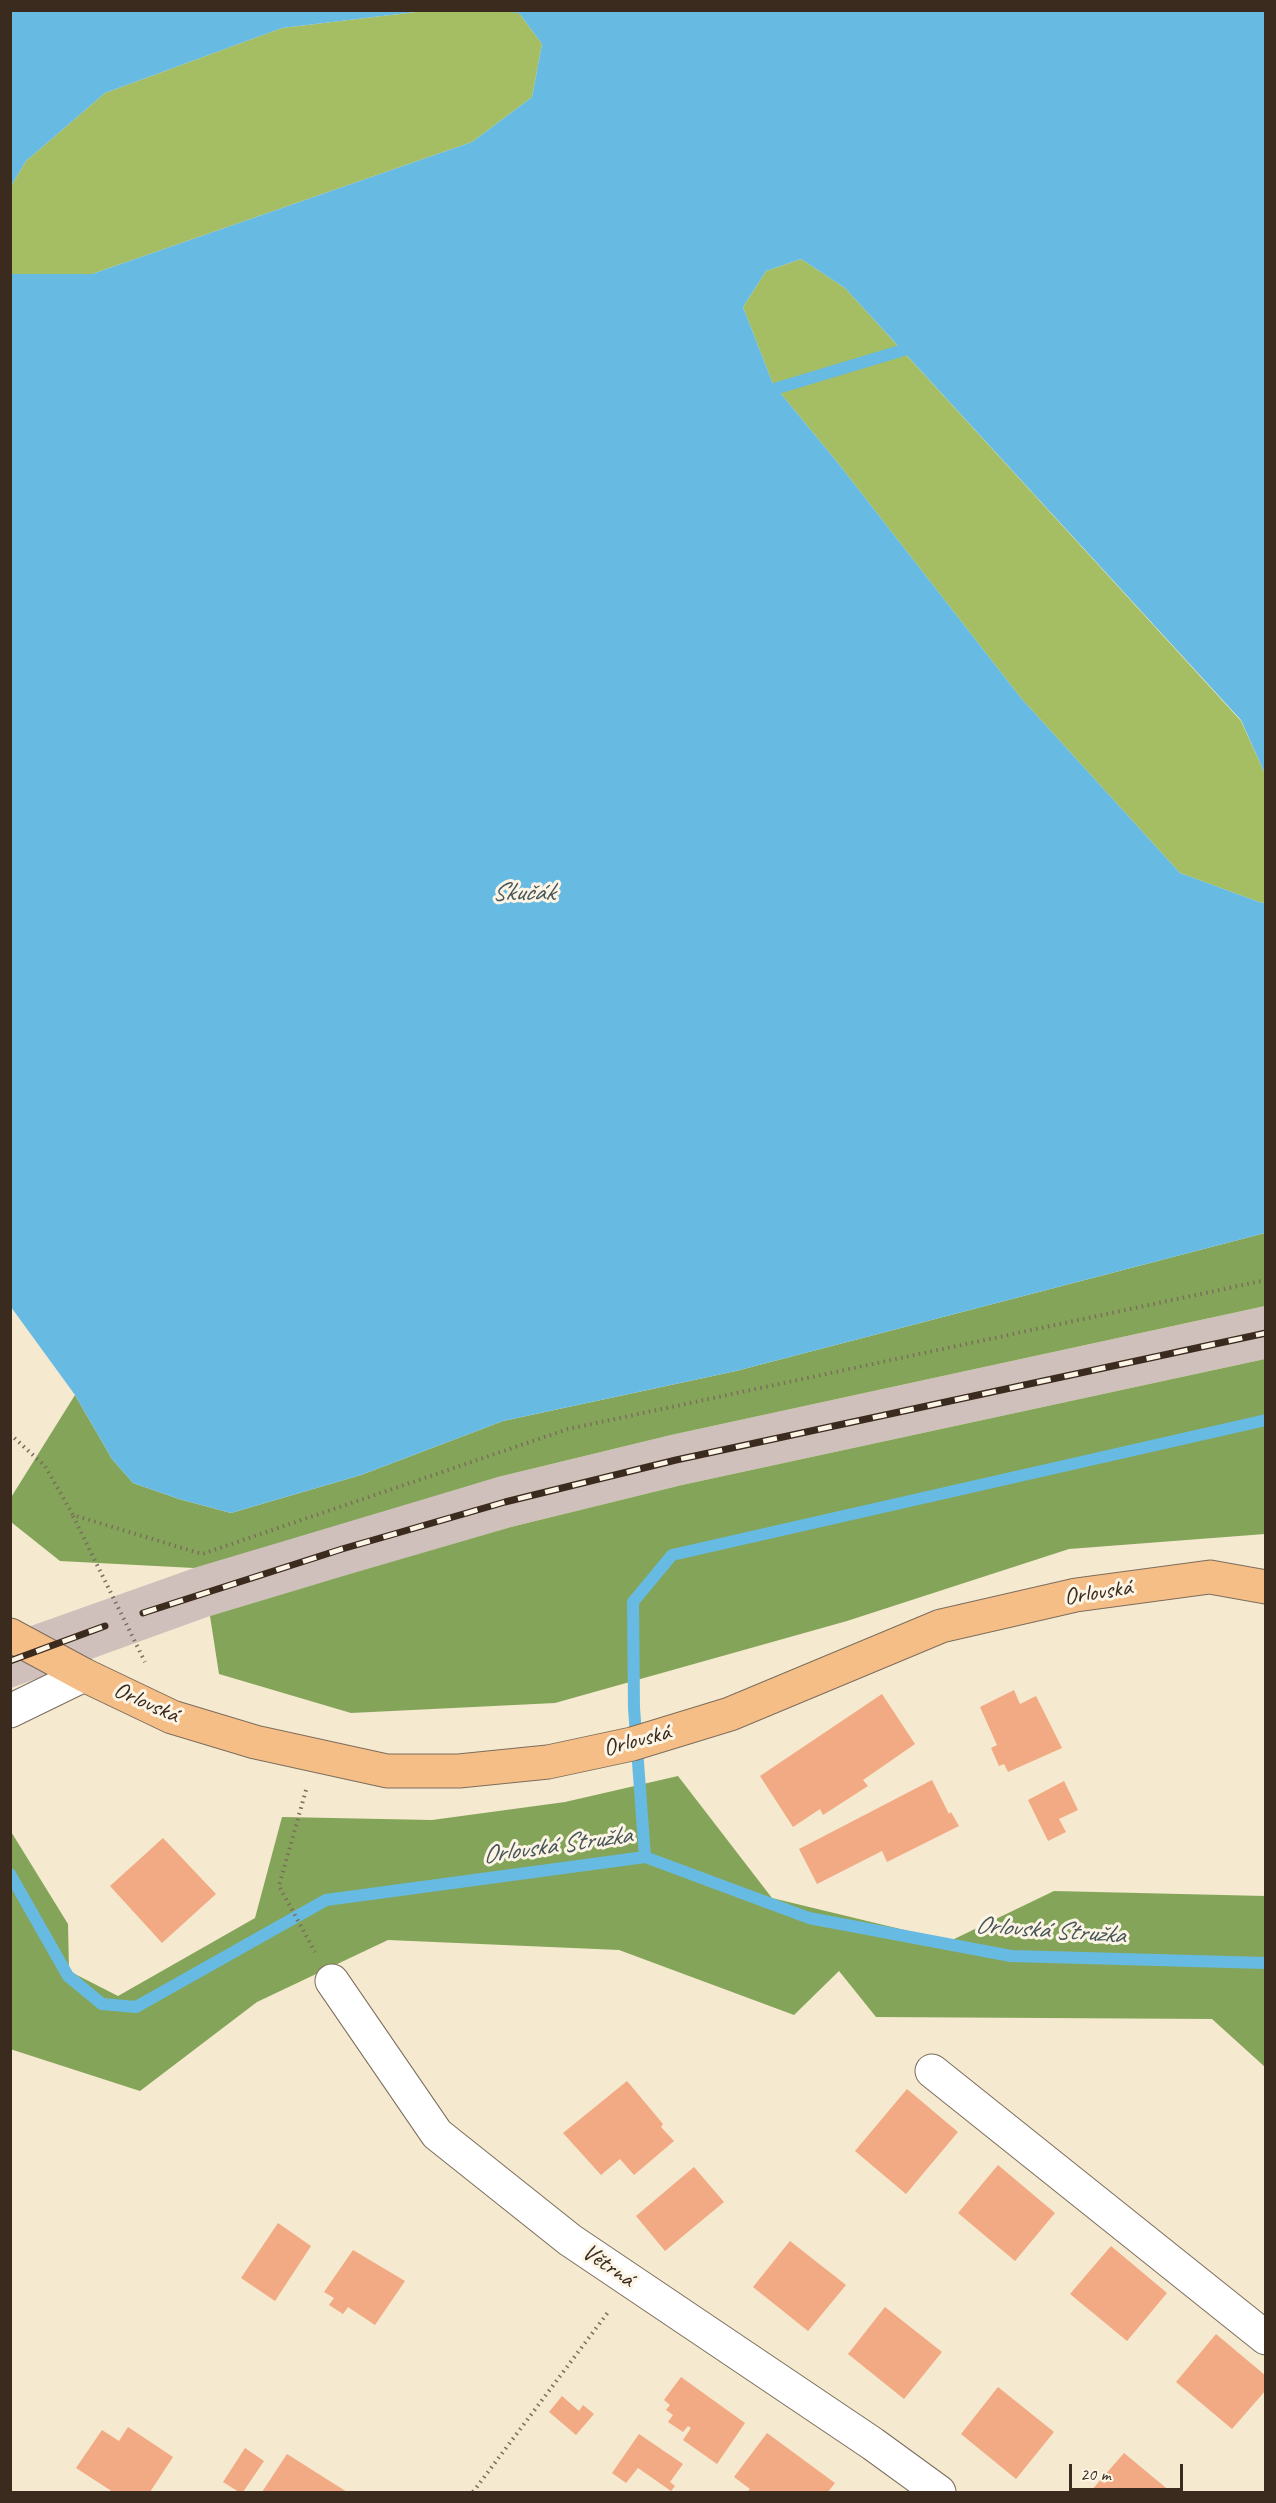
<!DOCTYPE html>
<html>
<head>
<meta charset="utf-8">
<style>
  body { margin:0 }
  #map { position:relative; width:1276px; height:2503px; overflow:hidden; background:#f5e9cf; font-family:Caveat,sans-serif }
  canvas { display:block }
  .frame { position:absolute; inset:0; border:12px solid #3b2a1e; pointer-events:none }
  .scale { position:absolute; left:1069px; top:2464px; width:114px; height:27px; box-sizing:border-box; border:3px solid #3b2a1e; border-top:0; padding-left:8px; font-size:18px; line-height:21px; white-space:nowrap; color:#3b2a1e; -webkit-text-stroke:4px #fcf5e5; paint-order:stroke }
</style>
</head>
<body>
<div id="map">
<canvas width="1276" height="2503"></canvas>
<div class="frame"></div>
<div class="scale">20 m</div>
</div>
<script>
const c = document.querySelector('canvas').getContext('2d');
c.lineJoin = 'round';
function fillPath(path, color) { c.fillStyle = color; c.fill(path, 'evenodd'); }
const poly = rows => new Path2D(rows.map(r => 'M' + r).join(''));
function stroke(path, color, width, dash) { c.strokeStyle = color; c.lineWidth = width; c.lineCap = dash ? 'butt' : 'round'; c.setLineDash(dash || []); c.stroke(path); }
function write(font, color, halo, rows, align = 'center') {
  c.font = font + ' Caveat,sans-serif'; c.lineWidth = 6; c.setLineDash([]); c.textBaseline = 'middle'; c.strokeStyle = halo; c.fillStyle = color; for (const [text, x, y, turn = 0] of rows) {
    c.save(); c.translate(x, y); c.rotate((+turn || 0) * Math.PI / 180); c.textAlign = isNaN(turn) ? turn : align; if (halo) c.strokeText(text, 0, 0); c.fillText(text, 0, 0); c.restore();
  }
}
const industrial = poly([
  [1265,1306,1265,1359,682,1485,511,1527,210,1616,11,1688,11,1633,194,1568,335,1524,498,1477,671,1435]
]);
const green = poly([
  [498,10,519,13,542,44,532,97,472,142,92,274,11,274,11,186,26,161,105,93,282,28,424,11],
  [801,259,845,288,1241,721,1265,774,1265,902,1262,903,1180,873,1021,698,838,463,773,384,743,307,766,271]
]);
const forest = poly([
  [1265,1233,1265,1306,671,1435,498,1477,194,1568,60,1561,11,1522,10,1499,75,1395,112,1459,133,1483,179,1499,231,1513,361,1475,503,1421,736,1371],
  [1265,1359,1265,1534,1069,1549,847,1621,555,1703,351,1713,219,1674,210,1616,350,1574,511,1527,682,1485],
  [678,1776,772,1898,950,1941,1054,1891,1265,1896,1265,2067,1212,2019,876,2017,839,1971,794,2015,619,1950,388,1940,257,2002,140,2091,10,2049,10,1830,68,1924,69,1971,118,1996,255,1918,282,1817,432,1820,565,1802]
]);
const water = poly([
  [11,10,64,11,424,11,282,28,105,93,26,161,11,186],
  [498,11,1265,11,1265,774,1241,720,845,288,801,259,766,271,743,307,773,384,838,463,1021,698,1180,873,1262,903,1265,902,1265,1233,736,1371,503,1421,361,1475,231,1513,179,1499,133,1483,112,1459,75,1395,11,1307,11,274,92,274,472,142,532,97,542,44,519,13]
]);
const stream = poly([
  [761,393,917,346],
  [645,1857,634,1708,633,1602,672,1555,1266,1420],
  [10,1874,68,1976,102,2004,136,2007,326,1900,645,1857,809,1918,1011,1956,1266,1963]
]);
const building = poly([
  [1014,1690,1020,1704,1036,1696,1062,1748,1008,1772,1004,1764,999,1766,991,1748,997,1745,980,1707],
  [882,1694,915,1744,863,1780,868,1786,823,1815,820,1809,793,1827,760,1776],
  [932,1780,949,1814,951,1812,959,1826,887,1862,882,1851,817,1884,799,1849],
  [1064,1781,1078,1810,1059,1819,1066,1832,1048,1841,1028,1800],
  [163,1838,216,1894,162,1943,110,1886],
  [627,2081,663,2124,661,2127,674,2141,634,2175,620,2159,601,2175,563,2133],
  [907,2089,958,2132,906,2194,855,2151],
  [998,2165,1055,2213,1015,2261,958,2213],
  [694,2167,724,2202,665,2251,636,2216],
  [278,2223,311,2246,275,2301,241,2278],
  [790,2241,846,2285,808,2331,753,2287],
  [1111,2246,1167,2293,1127,2341,1070,2294],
  [353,2250,405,2281,375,2325,348,2307,343,2314,329,2305,334,2298,324,2292],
  [885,2307,942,2352,904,2399,848,2354],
  [1216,2334,1266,2376,1266,2390,1232,2429,1176,2382],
  [681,2377,745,2423,717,2464,683,2440,691,2428,688,2426,683,2432,668,2422,673,2415,666,2410,670,2405,664,2400],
  [998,2387,1054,2432,1016,2479,961,2434],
  [562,2396,579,2411,583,2405,594,2414,576,2435,549,2412],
  [128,2427,173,2457,150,2492,113,2492,76,2468,102,2430,119,2441],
  [767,2433,835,2483,828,2492,747,2492,750,2489,734,2477],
  [639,2434,683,2464,670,2482,675,2486,671,2491,638,2468,626,2483,612,2473],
  [245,2448,264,2461,243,2492,239,2492,223,2482],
  [1124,2453,1171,2492,1090,2492],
  [287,2454,347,2492,262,2492]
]);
const path = poly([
  [10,1434,45,1466,73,1515,202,1554,568,1429,1266,1280],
  [73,1516,145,1662],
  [306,1790,279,1886,315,1952],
  [473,2492,609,2311]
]);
const minor = poly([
  [10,1711,84,1675],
  [332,1981,437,2134,570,2240,873,2444,939,2492],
  [932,2071,1266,2338]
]);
const major = poly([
  [10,1635,84,1675,172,1717,255,1742,387,1771,459,1771,548,1762,632,1744,730,1714,941,1626,1076,1595,1210,1577,1266,1587]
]);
const rail = poly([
  [143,1613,342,1549,505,1502,676,1460,1266,1333],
  [10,1661,105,1626]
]);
const streetNames = [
  ["Orlovská",1098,1593,-9],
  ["Orlovská",146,1703,24],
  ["Orlovská",637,1741,-15],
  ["Větrná",608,2266,34]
];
const waterNames = [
  ["Skučák",523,893],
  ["Orlovská Stružka",557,1846,-8],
  ["Orlovská Stružka",1050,1931,4]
];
fillPath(industrial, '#d0c0bc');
fillPath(green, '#a6be63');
fillPath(forest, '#84a559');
fillPath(water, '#67bbe3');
stroke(stream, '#67bbe3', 12);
fillPath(building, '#f1aa83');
stroke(minor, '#7c6d5c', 35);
stroke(major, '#7c6d5c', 35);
stroke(path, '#7c6d5c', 4, [1.5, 4.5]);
stroke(minor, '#fff', 33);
stroke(major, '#f6be87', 33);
stroke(rail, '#3b2a1e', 7);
stroke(rail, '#fcf5e5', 4.5, [14]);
write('24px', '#3b2a1e', '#fcf5e5', streetNames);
write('italic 26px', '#485659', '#fcf5e5', waterNames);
</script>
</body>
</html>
